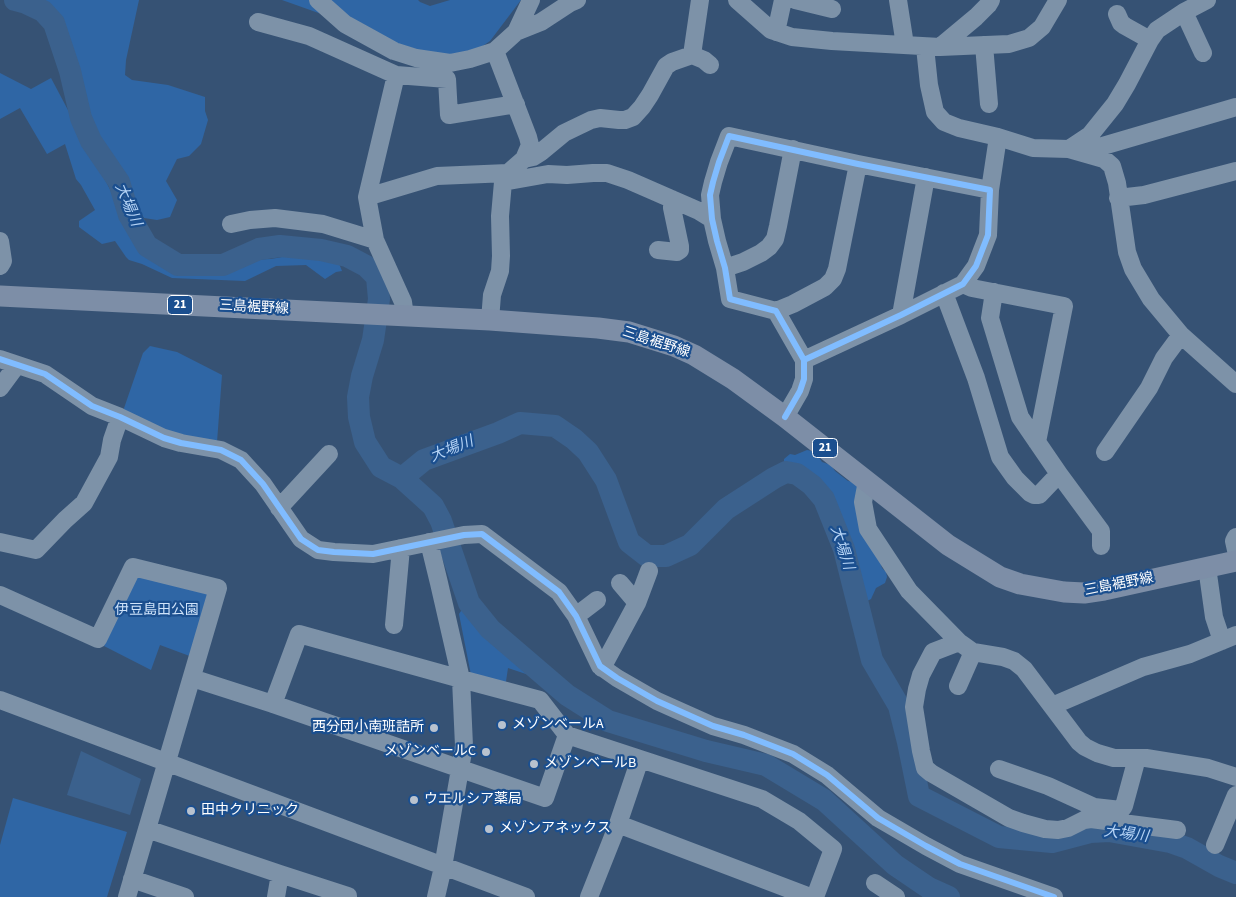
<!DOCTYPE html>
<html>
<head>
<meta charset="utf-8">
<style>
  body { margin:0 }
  canvas { display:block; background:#365274 }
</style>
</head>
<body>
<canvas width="1236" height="897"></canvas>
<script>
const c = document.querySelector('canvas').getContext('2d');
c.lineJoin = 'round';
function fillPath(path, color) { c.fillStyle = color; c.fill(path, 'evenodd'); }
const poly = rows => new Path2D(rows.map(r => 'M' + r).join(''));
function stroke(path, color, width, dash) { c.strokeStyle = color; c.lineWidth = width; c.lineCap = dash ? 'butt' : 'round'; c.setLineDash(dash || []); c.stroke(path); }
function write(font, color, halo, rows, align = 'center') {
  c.font = font + ' "Source Sans 3","Noto Sans JP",sans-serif'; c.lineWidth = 4.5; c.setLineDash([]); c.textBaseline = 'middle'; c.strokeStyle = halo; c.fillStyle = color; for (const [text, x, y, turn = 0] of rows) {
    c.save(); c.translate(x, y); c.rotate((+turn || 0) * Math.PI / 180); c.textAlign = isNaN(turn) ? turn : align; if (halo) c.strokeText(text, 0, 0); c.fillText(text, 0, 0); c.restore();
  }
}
const green = poly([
  [30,0,139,0,126,60,125,75,132,80,168,85,205,97,205,111,208,120,201,144,189,156,177,159,166,181,177,200,170,217,157,220,144,218,92,131,61,32,45,6],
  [282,0,418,0,420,2,430,6,450,0,521,0,490,41,471,54,445,58,406,47,358,27],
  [0,73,31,89,51,78,122,212,132,236,143,244,150,259,160,262,196,262,271,259,299,254,326,255,338,261,342,271,336,272,325,279,306,265,276,266,245,281,172,278,142,264,129,260,126,257,115,241,102,244,79,227,79,221,95,210,81,185,76,179,65,144,47,154,20,108,0,119],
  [150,346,177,352,222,375,217,442,187,440,122,414,143,353],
  [807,450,812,451,818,456,822,462,831,465,835,471,848,481,854,482,858,487,882,568,886,572,887,577,885,583,876,588,871,599,867,601,860,595,856,582,853,563,836,520,832,502,814,481,794,468,787,469,784,466,784,459,790,454,795,455],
  [138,571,208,590,195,658,160,645,151,670,104,646],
  [463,608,476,621,544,680,508,668,505,688,471,675,459,614],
  [13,798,127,832,107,897,0,897,0,845]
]);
const water = poly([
  [81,751,141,779,130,815,67,795]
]);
const river = poly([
  [15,0,26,3,43,11,54,23,70,71,81,118,91,141,119,182,129,215,147,246,178,265,223,265,259,249,280,246,321,250,347,256,366,266,377,277,379,299,373,340,362,376,358,397,359,417,365,442,381,467,402,478,433,506,441,521,469,603,490,629,567,695,608,721,706,751,766,765,824,800,895,865,929,888,949,897],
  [402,478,424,460,498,433,520,423,555,426,574,439,588,452,606,480,629,542,647,556,666,556,690,545,726,509,774,478,786,472,797,474,812,485,824,499,844,549,872,660,899,706,908,742,919,796,999,837,1052,842,1090,832,1109,831,1170,842,1187,848,1219,866,1236,873]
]);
const minor = poly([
  [318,0,345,24,394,51,416,58,450,63,470,59,495,51,516,32,531,0],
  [737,0,771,30,792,37,832,41,940,47,1009,44,1029,38,1042,27,1058,0],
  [795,0,832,9],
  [898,0,905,45],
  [1184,12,1203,53],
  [1117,14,1121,23,1125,26,1150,40],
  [258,22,309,36,396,75],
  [516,32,541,22,570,3,577,0],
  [776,32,783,0],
  [984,45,989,104],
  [925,47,929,85,935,112,944,122,959,128,998,137,1033,148,1069,149,1104,159,1112,166,1117,183,1127,252,1133,269,1151,299,1181,335,1236,384],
  [940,47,976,17,988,5,991,0],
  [692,55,700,0],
  [1069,149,1090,135,1115,104,1127,84,1150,40,1157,30,1184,12,1207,0],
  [1079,149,1096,148,1236,107],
  [524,159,533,157,541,152,564,133,591,120,600,118,619,120,625,120,633,117,642,107,650,95,666,66,672,62,692,55,704,60,710,65],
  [503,182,548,174,567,175,593,173,607,173,628,180,699,211,712,219],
  [990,190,998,137],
  [367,197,437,176,508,173],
  [1118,198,1144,195,1236,171],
  [231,224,250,220,275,218,323,224,375,240],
  [0,241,3,261,0,266],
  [658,250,677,252,680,250,680,246,672,208,672,199],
  [725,268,743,262,761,253,769,247,775,239,778,226,793,149],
  [963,284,972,288,1064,306,1037,442],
  [994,292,990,318,1020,417,1059,474,1101,531,1101,546],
  [944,293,976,378,1000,457,1015,478,1030,493,1034,495,1039,495,1059,474],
  [776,311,793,304,825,287,833,279,837,269,858,164],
  [901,315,926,177],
  [405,316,403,302,375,240,367,197,396,75,447,79,449,115,516,104],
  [490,320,492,295,500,271,501,256,500,216,503,182,508,173,524,159,530,145,528,137,495,51],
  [0,359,45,374,92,406,120,417,164,438,181,443,221,450,241,460,263,484,301,539,318,550,334,552,373,554,464,535,482,534,559,592,576,616,600,666,617,678,657,701,713,726,744,735,793,754,827,775,878,818,926,846,960,864,1054,897],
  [0,388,17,365],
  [785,417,800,391,804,379,804,360,776,311,730,299,725,268,717,241,712,219,710,195,713,182,719,162,729,136,858,164,990,190,988,235,976,266,963,284,901,315,804,360],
  [1105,452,1149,388,1164,358,1181,335],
  [867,481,863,502,868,529,909,591,959,642,973,652,1003,657,1014,661,1024,669,1079,742,1085,747,1097,753,1114,758,1146,758,1208,768,1236,777],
  [279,508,329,454],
  [1236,537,1234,541,1236,550],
  [0,542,36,550,65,520,84,503,109,457,112,440,120,417],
  [429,542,439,583,461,679,464,746,443,867,436,897],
  [1207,567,1214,617,1222,641],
  [620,583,637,603],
  [0,595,98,639,133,567,218,588,127,897],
  [576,616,597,600],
  [394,625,401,548],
  [959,642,933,652,921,675,917,689,914,707,921,751,925,768,931,773,1009,818,1023,823,1045,829,1058,830,1068,828,1084,820,1091,819,1177,830],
  [602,668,637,603,649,571],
  [192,678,273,704,545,798,567,735],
  [958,686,973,652],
  [0,700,526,897],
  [273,704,299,634,461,679,540,700,567,735,762,799,799,821,833,849,815,897],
  [1052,706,1143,667,1190,654,1236,635],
  [999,769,1048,786,1094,807,1121,810,1124,806,1137,758],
  [618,824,810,897],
  [147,829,280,874,348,896,348,897],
  [1215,845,1236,795],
  [132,879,185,897],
  [875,883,896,897],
  [276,897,280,874],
  [589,897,618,824,640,759]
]);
const major = poly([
  [0,296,490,320,598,328,629,332,674,346,694,355,733,379,785,417,948,545,1000,577,1020,584,1064,592,1084,593,1104,590,1236,561]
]);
const cycleway = poly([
  [0,359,45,374,92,406,120,417,164,438,181,443,221,450,241,460,263,484,301,539,318,550,334,552,373,554,464,535,482,534,559,592,576,616,600,666,617,678,657,701,713,726,744,735,793,754,827,775,878,818,926,846,960,864,1054,897],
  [785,417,800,391,804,379,804,360,776,311,730,299,725,268,717,241,712,219,710,195,713,182,719,162,729,136,858,164,990,190,988,235,976,266,963,284,901,315,804,360]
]);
const markers = [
  [502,725,5,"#b9c2ce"],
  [434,728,5,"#b9c2ce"],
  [486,752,5,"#b9c2ce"],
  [534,764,5,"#b9c2ce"],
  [414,800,5,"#b9c2ce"],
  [191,811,5,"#b9c2ce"],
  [489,829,5,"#b9c2ce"]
];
const shields = [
  [180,305,25],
  [825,448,25]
];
const shieldNames = [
  ["21",180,305],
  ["21",825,448]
];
const streetNames = [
  ["三島裾野線",254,308,3],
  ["三島裾野線",656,343,18],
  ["三島裾野線",1119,585,-11]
];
const parkNames = [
  ["伊豆島田公園",157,611]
];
const poiNames = [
  ["メゾンベールA",512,725],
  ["西分団小南班詰所",424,728,"right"],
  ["メゾンベールC",476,752,"right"],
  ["メゾンベールB",544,764],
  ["ウエルシア薬局",424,800],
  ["田中クリニック",201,811],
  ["メゾンアネックス",499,829]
];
const waterNames = [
  ["大場川",127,205,67],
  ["大場川",452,450,-22],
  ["大場川",841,548,72],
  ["大場川",1126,835,7]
];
fillPath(green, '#2f66a5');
fillPath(water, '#3b618d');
stroke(river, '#3b618d', 22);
stroke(minor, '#7d92a8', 18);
stroke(major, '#7d8ea7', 21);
stroke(cycleway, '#80bcff', 6);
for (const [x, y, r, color] of markers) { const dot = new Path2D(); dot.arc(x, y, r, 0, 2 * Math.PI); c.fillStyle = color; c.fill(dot); stroke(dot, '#1b4f8f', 2); }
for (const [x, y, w] of shields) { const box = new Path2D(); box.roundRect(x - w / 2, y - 9.5, w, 19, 4); c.fillStyle = '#1b4f8f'; c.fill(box); stroke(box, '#fff', 1); }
write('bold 12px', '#fff', null, shieldNames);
write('14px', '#fff', '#1b4f8f', streetNames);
write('14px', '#cfe3fa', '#1b4f8f', parkNames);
write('14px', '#fff', '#1b4f8f', poiNames, 'left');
write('italic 15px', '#b5d3f5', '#1b4f8f', waterNames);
</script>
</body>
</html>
